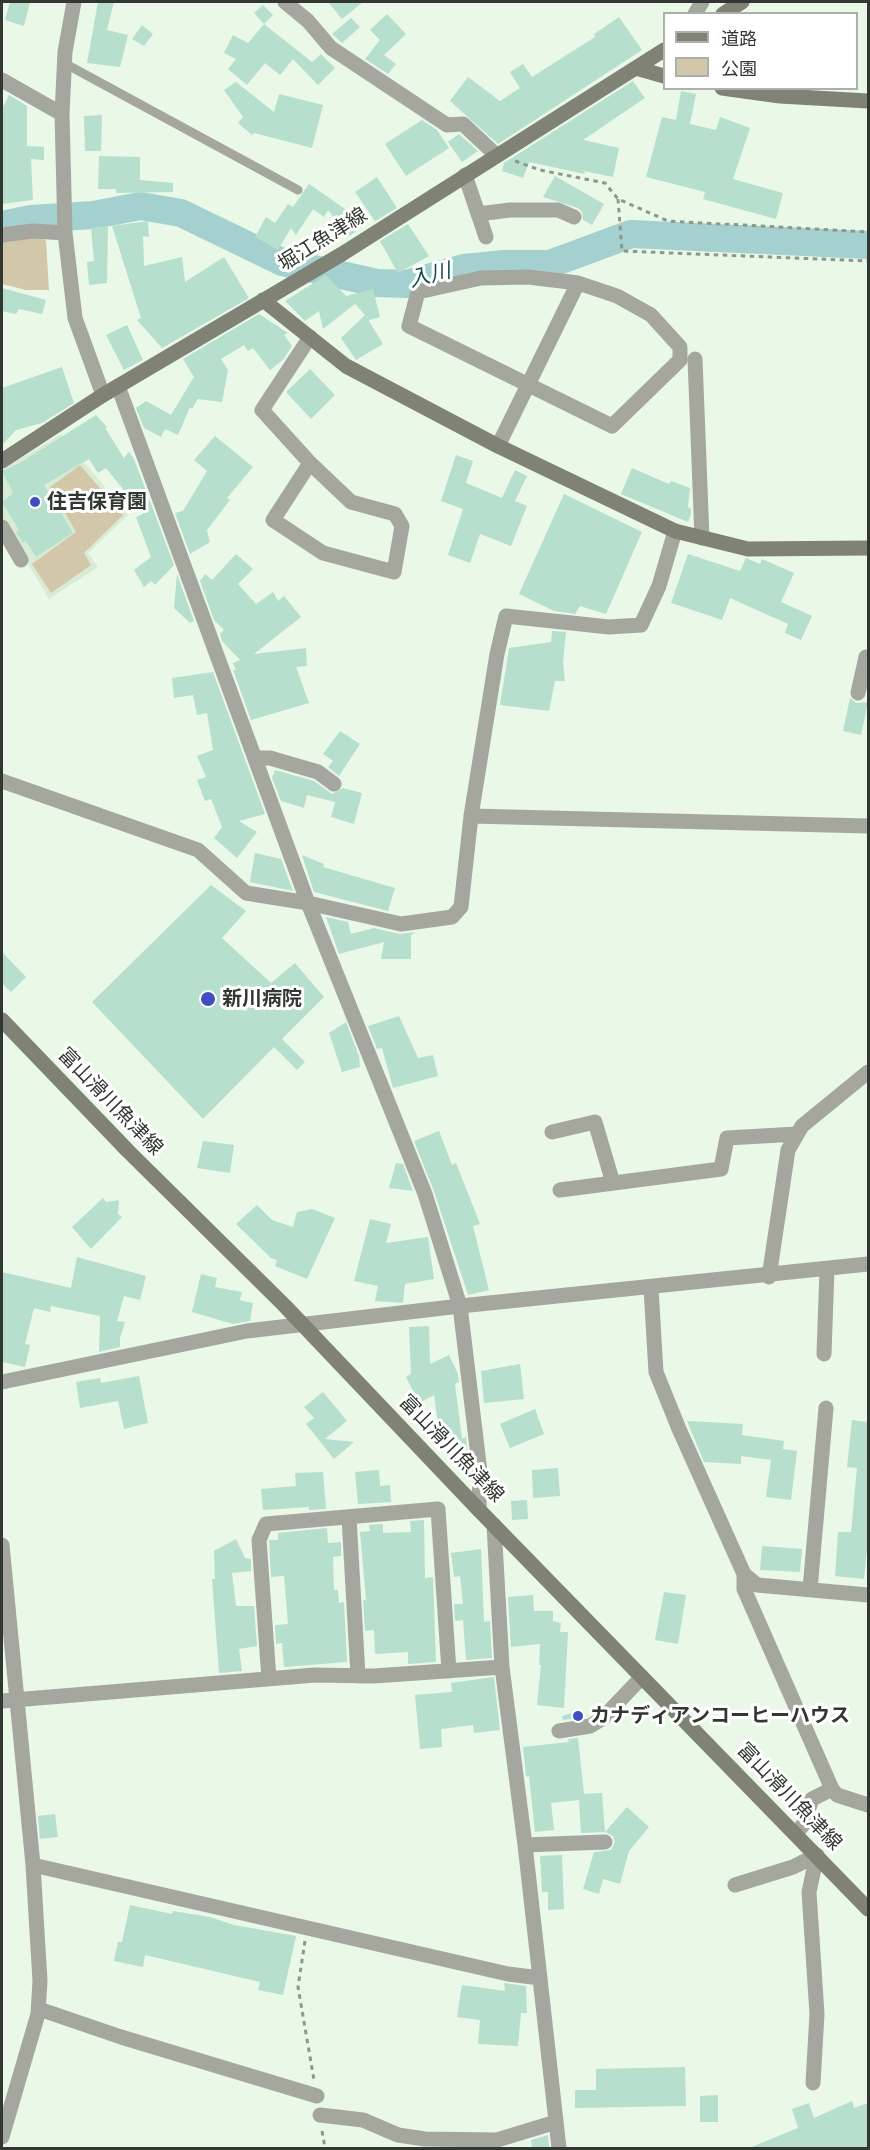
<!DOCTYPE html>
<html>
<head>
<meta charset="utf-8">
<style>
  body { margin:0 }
  #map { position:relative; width:870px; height:2150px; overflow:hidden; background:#e9f8e7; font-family:Manrope,"Noto Sans JP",sans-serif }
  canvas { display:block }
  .frame { position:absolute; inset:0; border:3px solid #323731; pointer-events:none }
  .legend { position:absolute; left:663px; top:12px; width:195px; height:78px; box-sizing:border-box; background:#fff; border:2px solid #adafad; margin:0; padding:8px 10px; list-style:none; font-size:18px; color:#323731 }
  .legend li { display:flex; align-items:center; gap:12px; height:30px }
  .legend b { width:30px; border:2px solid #adafad }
</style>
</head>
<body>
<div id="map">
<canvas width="870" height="2150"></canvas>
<div class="frame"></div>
<ul class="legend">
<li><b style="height:8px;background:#808276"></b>道路</li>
<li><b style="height:16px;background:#d3c7a9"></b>公園</li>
</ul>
</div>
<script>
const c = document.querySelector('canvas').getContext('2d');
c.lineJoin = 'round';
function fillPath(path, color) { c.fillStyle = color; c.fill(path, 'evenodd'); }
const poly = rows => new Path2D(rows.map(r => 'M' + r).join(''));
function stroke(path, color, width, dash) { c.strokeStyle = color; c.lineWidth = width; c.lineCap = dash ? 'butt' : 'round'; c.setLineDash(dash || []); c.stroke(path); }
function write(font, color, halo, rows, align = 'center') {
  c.font = font + ' Manrope,"Noto Sans JP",sans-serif'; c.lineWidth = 6; c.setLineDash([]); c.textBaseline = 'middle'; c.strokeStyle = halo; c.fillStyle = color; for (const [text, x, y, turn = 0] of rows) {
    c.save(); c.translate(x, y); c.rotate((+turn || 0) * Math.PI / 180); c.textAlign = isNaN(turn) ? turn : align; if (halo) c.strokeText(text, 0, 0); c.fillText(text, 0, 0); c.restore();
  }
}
const built = poly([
  [61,434,128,515,88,553,98,567,49,599,2,521,2,470]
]);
const green = poly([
  [40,236,46,241,49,290,26,290,2,284,2,241],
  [80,465,123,515,84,553,91,565,51,593,32,564,76,532,50,487]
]);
const river = poly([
  [2,225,31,219,93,215,141,206,181,213,282,262,377,283,406,284,464,268,504,264,550,264,631,234,868,245]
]);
const building = poly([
  [10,2,30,2,24,26,5,20],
  [98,2,114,2,107,30,128,35,120,67,87,63],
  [328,2,363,2,342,19],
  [263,5,273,15,264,24,254,13],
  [387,14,406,34,384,55,396,64,388,74,365,59,380,40,370,30],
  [619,17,642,50,498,144,450,101,468,77,500,101,520,88,510,72,523,64,532,77,595,37,594,34],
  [351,18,360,27,342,43,332,34],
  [264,24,312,62,321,54,335,68,318,85,293,59,280,75,265,63,247,85,228,69,236,59,224,53,233,35,248,43],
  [142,25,153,34,144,46,132,39],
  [633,81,645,98,583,140,619,148,613,177,584,171,585,174,529,162,523,178,502,171,504,163],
  [236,82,274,112,279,94,323,105,312,148,254,133,252,135,238,123,243,117,224,90],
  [681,91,696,94,690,124,716,130,720,117,750,128,733,179,783,193,776,219,703,199,705,192,646,177,662,117,676,120],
  [9,95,27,106,27,146,44,147,44,160,31,159,33,200,2,204,2,109],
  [102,115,101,151,85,151,84,116],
  [422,120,437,130,449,148,406,176,385,144],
  [459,134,478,151,462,162,448,142],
  [99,156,140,157,140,180,173,183,173,192,116,193,116,189,98,189],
  [555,176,604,204,592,225,583,220,582,212,578,208,543,197],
  [377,177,397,208,375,221,355,192],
  [309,184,367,224,348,237,328,210,324,217,313,209,296,235,291,228,278,250,255,237,266,217,275,223,288,204,293,207],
  [148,221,149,237,143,236,144,266,182,257,185,282,224,257,249,298,162,348,137,320,141,318,112,226],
  [408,224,429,256,398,273,380,241],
  [108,226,107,283,89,285,87,262,94,261,91,228],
  [326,275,346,296,373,289,380,317,369,320,366,316,383,344,356,360,341,338,365,315,355,304,323,329,319,311,305,321,285,301],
  [2,288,46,300,42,314,19,309,16,314,2,311],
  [259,314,288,333,284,335,292,346,283,360,270,370,253,348,248,351,244,345,221,359,228,370,222,402,198,399,192,409,190,407,178,435,165,429,161,437,144,428,136,408,146,401,171,415,194,377,183,359],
  [127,325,143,360,124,370,106,335],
  [62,367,74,403,42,423,16,430,2,445,2,388],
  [310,369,335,395,311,419,286,392],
  [96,415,107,427,105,428,124,458,129,452,134,459,174,565,155,585,151,581,144,587,134,570,151,557,136,517,143,514,106,468,98,473,89,459,44,485,73,533,36,557,26,541,23,543,16,532,19,530,2,502,13,493,2,471,20,463],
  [215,436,253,467,227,498,230,500,207,530,210,542,190,554,175,513,183,511,207,471,194,460],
  [456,455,473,461,466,483,502,498,515,470,527,476,515,501,527,506,511,546,480,534,470,563,448,555,463,509,441,501],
  [632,468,669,484,671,481,690,488,688,507,691,509,691,514,688,522,621,494],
  [564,494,642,532,606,614,580,606,575,614,554,611,519,594],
  [236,554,253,569,238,584,256,604,273,592,278,601,284,596,301,617,254,654,306,648,307,666,296,667,309,703,251,720,233,670,236,670,233,663,240,660,222,641,220,634,224,630,214,620,200,581,205,574,212,580],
  [688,554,740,571,746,558,760,564,762,559,794,573,781,602,812,616,801,640,785,633,788,624,730,598,722,620,671,603],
  [177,574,194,621,190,623,174,608],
  [552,631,566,632,563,663,565,681,555,681,549,711,500,705,509,648,551,642],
  [213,672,265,814,239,821,257,832,237,858,214,838,222,827,211,799,205,801,197,780,206,777,197,756,213,750,207,713,197,715,193,695,174,698,172,678],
  [850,698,856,703,868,702,861,735,843,731],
  [340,731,360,744,339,776,328,767,333,761,323,754],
  [275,770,314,781,332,794,343,788,362,793,354,824,331,817,335,802,307,795,304,808,281,801,272,778],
  [255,853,281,859,293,891,250,882],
  [302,855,324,864,323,867,395,888,388,911,314,892],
  [211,885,246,911,222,938,271,983,295,963,324,997,282,1039,305,1062,297,1070,274,1047,203,1119,92,1002],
  [326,917,348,922,351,934,374,928,399,934,416,932,411,935,411,959,381,959,384,942,339,954],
  [2,952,26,977,11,992,2,983],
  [399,1016,418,1058,433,1055,438,1076,393,1088,382,1048,377,1049,368,1026],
  [346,1022,359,1056,360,1067,342,1072,329,1033],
  [439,1131,452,1165,456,1163,480,1224,473,1226,489,1290,468,1295,434,1191,414,1141],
  [203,1141,234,1145,230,1173,197,1168],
  [396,1163,403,1164,413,1191,389,1188],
  [103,1198,106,1202,119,1200,118,1214,122,1217,91,1249,72,1227],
  [257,1205,272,1220,293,1227,297,1212,312,1209,335,1218,307,1279,275,1266,277,1260,271,1258,236,1224],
  [370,1219,391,1224,386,1243,428,1237,434,1279,405,1284,403,1303,375,1301,378,1286,354,1281],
  [77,1257,146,1276,140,1300,124,1296,117,1321,125,1322,120,1338,120,1347,99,1352,100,1316,51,1306,50,1312,34,1308,25,1344,30,1345,25,1367,2,1362,2,1272,71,1288],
  [201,1274,217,1278,215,1287,242,1292,240,1300,253,1303,250,1321,233,1324,192,1312],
  [429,1326,430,1364,449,1355,458,1374,459,1382,455,1384,462,1439,466,1437,468,1456,465,1458,465,1473,446,1436,440,1437,434,1395,419,1403,406,1377,411,1374,409,1327],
  [520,1364,524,1399,484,1403,481,1371],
  [139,1376,148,1423,124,1429,118,1401,80,1408,76,1382,100,1378,101,1383],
  [323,1392,347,1421,325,1439,354,1442,334,1459,306,1424,314,1418,304,1407],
  [535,1409,544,1434,510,1448,500,1424],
  [852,1420,868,1422,868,1540,864,1579,835,1576,838,1532,851,1532,857,1468,847,1467],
  [687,1421,743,1424,742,1435,784,1441,783,1449,797,1451,791,1500,766,1497,771,1460,741,1456,741,1464,704,1462],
  [558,1468,560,1496,533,1498,532,1470],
  [379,1470,380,1486,390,1485,391,1502,358,1504,355,1472],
  [323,1472,326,1509,309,1510,309,1507,263,1510,261,1489,296,1486,295,1473],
  [527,1500,528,1519,512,1520,511,1501],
  [424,1520,425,1578,433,1577,436,1662,408,1664,408,1652,375,1654,374,1630,365,1631,363,1600,366,1600,360,1532,370,1531,369,1525,383,1524,383,1533,411,1532,410,1521],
  [327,1528,328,1543,341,1542,341,1556,333,1557,334,1590,338,1590,339,1603,344,1602,347,1662,284,1667,282,1643,276,1644,275,1625,288,1624,284,1576,271,1577,269,1540,278,1540,278,1533],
  [236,1539,245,1558,251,1559,251,1571,232,1573,236,1606,254,1606,257,1646,239,1649,242,1671,219,1673,212,1579,215,1579,214,1551],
  [762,1546,802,1549,800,1572,760,1570],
  [481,1549,484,1622,490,1621,492,1658,466,1660,463,1620,455,1621,454,1604,463,1604,460,1576,454,1577,451,1553],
  [664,1592,686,1595,678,1644,655,1640],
  [533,1595,534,1611,553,1611,553,1621,561,1623,560,1632,568,1632,564,1708,537,1705,541,1665,539,1665,540,1644,511,1647,508,1597],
  [494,1677,500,1730,474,1733,473,1725,441,1729,442,1747,420,1749,415,1695,452,1692,451,1683],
  [575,1712,576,1718,563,1720,562,1716],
  [578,1738,584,1794,602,1793,605,1832,627,1807,649,1827,629,1851,620,1884,603,1879,599,1894,583,1889,594,1852,611,1850,615,1842,613,1836,605,1832,581,1833,579,1800,551,1803,554,1830,535,1832,529,1776,526,1777,523,1747,569,1742,568,1739],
  [55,1814,58,1837,40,1839,38,1816],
  [562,1855,564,1909,548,1910,548,1892,542,1892,540,1856],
  [130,1905,172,1914,173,1911,210,1917,234,1925,296,1936,283,1995,258,1990,260,1982,145,1955,143,1967,114,1961,118,1942,122,1942],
  [504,1983,526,1986,527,2013,521,2013,518,2046,478,2044,480,2020,457,2017,462,1985,505,1991],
  [685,2067,686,2106,575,2108,575,2090,596,2090,596,2069],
  [718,2095,718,2122,700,2122,700,2096],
  [852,2101,854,2108,868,2103,868,2148,749,2148,798,2128,792,2109,809,2103,814,2118],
  [548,2135,549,2148,532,2148,531,2140]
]);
const path = poly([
  [515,161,540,170,605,183,618,199,668,221,868,232],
  [618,199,622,251,868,261],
  [305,1941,298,1987,314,2080],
  [322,2131,325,2148]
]);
const lane = poly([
  [64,63,298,190]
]);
const street = poly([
  [74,2,65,52,62,114,65,233,75,318,103,395],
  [285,2,308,21,331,48,447,125,463,124,496,155],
  [695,14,702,2],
  [2,80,62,114],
  [465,175,486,237],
  [478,214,510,210,558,210,574,217],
  [2,235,33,231,65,233],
  [528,277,578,283,617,296,651,315,680,347,680,360,612,426,409,326,418,292,481,278,528,277],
  [310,337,262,410,310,463,351,502,395,514,402,526,394,572,323,553,273,520,310,463],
  [695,359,702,538],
  [118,386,308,903,425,1194,460,1306,480,1472,479,1510],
  [498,446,578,283],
  [2,527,21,560],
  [858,693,866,657,868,658],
  [255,758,270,758,318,772,334,784],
  [2,781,198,850,246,893,308,903,401,924,452,917,461,907,471,816,497,654,506,616,609,627,641,625,659,586,675,531],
  [471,816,868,826],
  [552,1132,595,1122,613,1183],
  [560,1190,721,1169,727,1138,797,1134],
  [769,1277,788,1150,802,1126,868,1072],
  [651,1288,656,1372,679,1429,744,1574,757,1585,868,1595],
  [824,1354,827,1269],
  [2,1382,247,1331,460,1306,868,1264],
  [349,1517,358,1676],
  [494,1525,502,1667,525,1845,559,2148],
  [2,1545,33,1865,40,1981,38,2014,2,2137],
  [744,1574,744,1589,832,1789],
  [810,1589,826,1408],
  [269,1679,259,1540,266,1524,438,1509,449,1671],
  [2,1701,315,1675,374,1676,502,1667],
  [559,1731,590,1726,603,1718,642,1677],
  [795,1834,803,1825,812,1799,832,1789,837,1795,868,1805],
  [525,1845,605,1842],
  [33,1865,508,1974,540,1978],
  [735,1885,793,1867,817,1855],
  [39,2009,121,2037,317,2096],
  [813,2083,817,2014,809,1892,817,1855],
  [320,2115,363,2120,398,2135,425,2139,497,2140,556,2122]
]);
const secondary = poly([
  [723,14,742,2],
  [636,68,664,76],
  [722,88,780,96,868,101],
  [263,300,346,366,498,446,675,531,748,549,868,548],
  [2,461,103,395,342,254,664,50],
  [2,1020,128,1151,284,1305,479,1510,868,1909]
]);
const markers = [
  [35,502,6,"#414ec2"],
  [208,999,8,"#414ec2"],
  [578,1716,6,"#414ec2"]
];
const streetNames = [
  ["堀江魚津線",323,240,-32],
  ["富山滑川魚津線",110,1102,46],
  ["富山滑川魚津線",451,1449,46],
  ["富山滑川魚津線",789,1797,46]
];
const poiNames = [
  ["住吉保育園",47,502],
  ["新川病院",222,999],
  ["カナディアンコーヒーハウス",590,1716]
];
const waterNames = [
  ["入川",430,276,-14]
];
fillPath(built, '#d8ebd5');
fillPath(green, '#d3c7a9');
stroke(river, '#a4d1cf', 28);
fillPath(building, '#b7dfce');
stroke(path, '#8d978b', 3, [4.5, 4.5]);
stroke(lane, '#a5a79e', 9);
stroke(street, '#a5a79e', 15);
stroke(secondary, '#808276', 15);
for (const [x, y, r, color] of markers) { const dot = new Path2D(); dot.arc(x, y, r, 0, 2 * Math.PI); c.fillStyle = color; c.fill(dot); stroke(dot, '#fff', 2); }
write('20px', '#323731', '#fff', streetNames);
write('bold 20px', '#323731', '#fff', poiNames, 'left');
write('italic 21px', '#105150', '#fff', waterNames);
</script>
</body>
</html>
